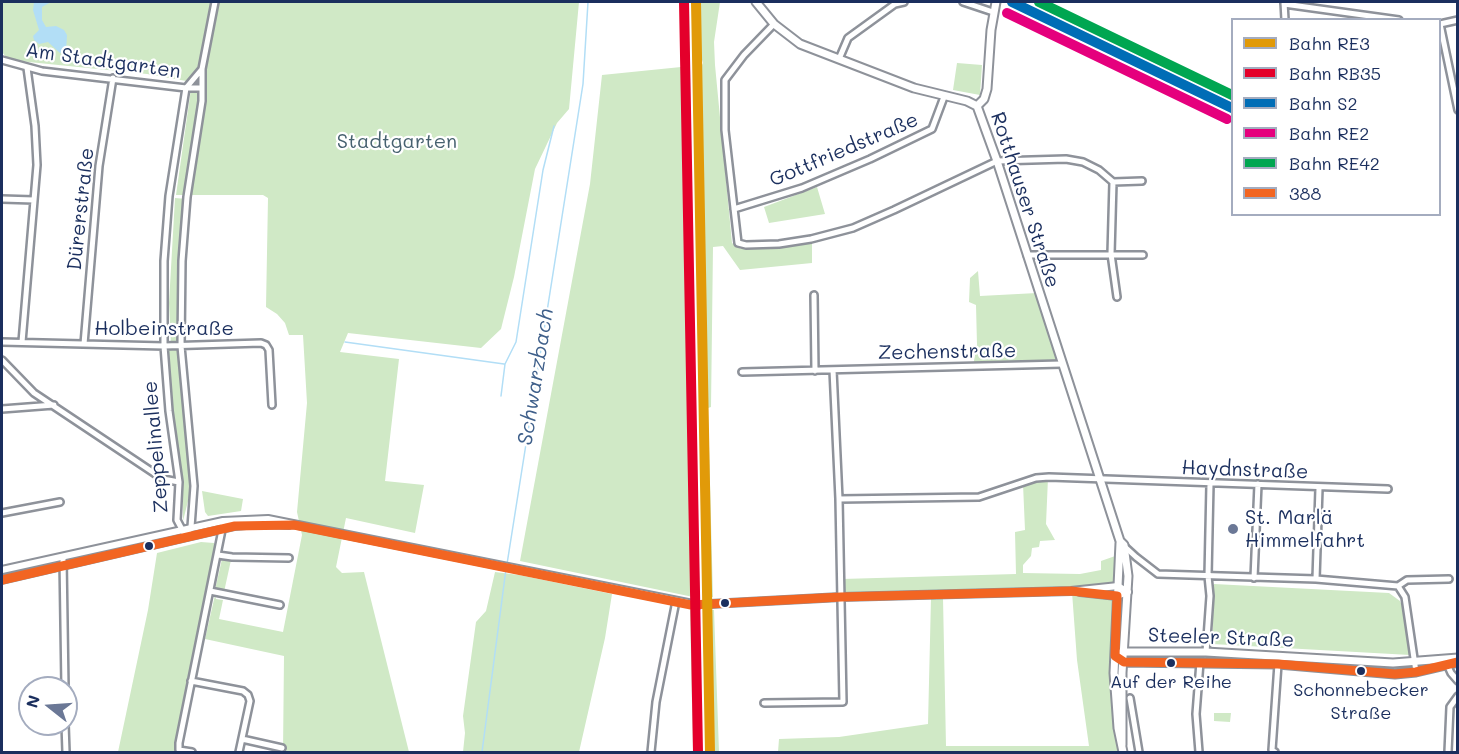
<!DOCTYPE html>
<html>
<head>
<meta charset="utf-8">
<style>
  body { margin:0 }
  #map { position:relative; width:1459px; height:754px; overflow:hidden; background:#fff; font-family:Mali,sans-serif }
  canvas { display:block }
  .frame { position:absolute; inset:0; border:3px solid #1b2f5e; pointer-events:none }
  .legend { position:absolute; left:1231px; top:18px; width:210px; height:198px; box-sizing:border-box; background:#fff; border:2px solid #a4acbf; margin:0; padding:8px 10px; list-style:none; font-size:18px; color:#1b2f5e }
  .legend li { display:flex; align-items:center; gap:12px; height:30px }
  .legend b { width:30px; border:2px solid #a4acbf }
  .north { position:absolute; left:18px; top:676px; width:60px; height:60px; box-sizing:border-box; background:#fff; border:2px solid #a4acbf; border-radius:50%; rotate:287deg; font-size:16px; font-weight:700; line-height:24px; text-align:center; color:#1b2f5e }
  .north::after { content:''; display:block; margin:auto; width:21px; height:27px; background:#6b7896; clip-path:polygon(50% 0,100% 100%,50% 72%,0 100%) }
</style>
</head>
<body>
<div id="map">
<canvas width="1459" height="754"></canvas>
<div class="frame"></div>
<ul class="legend">
<li><b style="height:8px;background:#e19a09"></b>Bahn RE3</li>
<li><b style="height:8px;background:#e4002b"></b>Bahn RB35</li>
<li><b style="height:8px;background:#006db6"></b>Bahn S2</li>
<li><b style="height:8px;background:#e5007d"></b>Bahn RE2</li>
<li><b style="height:8px;background:#00a651"></b>Bahn RE42</li>
<li><b style="height:8px;background:#f26522"></b>388</li>
</ul>
<div class="north">N</div>
</div>
<script>
const c = document.querySelector('canvas').getContext('2d');
c.lineJoin = 'round';
function fillPath(path, color) { c.fillStyle = color; c.fill(path, 'evenodd'); }
const poly = rows => new Path2D(rows.map(r => 'M' + r).join(''));
function stroke(path, color, width, dash) { c.strokeStyle = color; c.lineWidth = width; c.lineCap = dash ? 'butt' : 'round'; c.setLineDash(dash || []); c.stroke(path); }
function write(font, color, halo, rows, align = 'center') {
  c.font = font + ' Mali,sans-serif'; c.lineWidth = 4.5; c.setLineDash([]); c.textBaseline = 'middle'; c.strokeStyle = halo; c.fillStyle = color; for (const [text, x, y, turn = 0] of rows) {
    c.save(); c.translate(x, y); c.rotate((+turn || 0) * Math.PI / 180); c.textAlign = isNaN(turn) ? turn : align; if (halo) c.strokeText(text, 0, 0); c.fillText(text, 0, 0); c.restore();
  }
}
const green = poly([
  [2,2,579,2,569,109,557,123,535,169,514,277,501,329,481,348,348,333,340,352,399,359,385,481,424,485,415,533,346,518,336,567,342,573,364,572,409,752,283,752,284,656,205,639,215,595,216,599,223,600,219,619,283,632,302,535,297,512,307,403,303,335,289,335,285,323,277,314,266,307,268,198,263,195,176,195,192,82,147,74,19,61,6,57,2,52],
  [681,2,689,2,698,598,520,561,590,184,602,75,681,67,682,86,684,81],
  [700,2,720,2,714,42,715,65,732,243,741,249,812,240,812,263,740,270,723,246,713,247,711,407,708,408,713,597,709,597,701,67,703,63,700,53],
  [957,63,982,65,980,95,953,90],
  [817,187,825,214,769,223,764,207],
  [175,198,187,199,178,342,191,474,190,493,183,521,182,472,176,457,164,346,171,346,169,303],
  [978,271,980,296,1037,293,1060,363,973,366,977,345,976,305,969,302,970,278],
  [1048,478,1046,524,1055,540,1040,541,1039,547,1032,548,1031,556,1023,565,1023,573,1080,574,1101,570,1101,561,1118,555,1117,585,1070,590,842,596,842,579,1016,574,1015,532,1025,530,1023,484,1036,479],
  [202,491,243,499,241,511,208,516,205,512],
  [201,542,214,543,216,554,174,752,118,752,148,610,157,553],
  [222,559,231,560,224,592,215,590],
  [495,572,519,575,612,594,605,638,579,752,463,752,465,733,463,716,476,622,486,611],
  [1214,584,1389,593,1400,601,1402,606,1410,655,1212,644],
  [1072,592,1116,597,1114,674,1122,752,778,752,779,739,839,737,928,724,931,598,943,598,946,746,1089,746,1077,660],
  [690,610,698,610,701,752,693,752],
  [710,610,714,610,719,752,713,752],
  [1214,713,1231,713,1230,722,1214,721]
]);
const water = poly([
  [34,2,51,2,42,7,42,20,46,27,56,26,64,30,67,35,66,52,60,53,48,42,39,44,34,40,33,36,39,30,33,10]
]);
const stream = poly([
  [345,342,504,364],
  [501,396,505,364,516,342,543,170,554,126],
  [507,564,583,84,588,2],
  [482,752,506,569]
]);
const minor = poly([
  [963,2,993,12],
  [1284,2,1285,20],
  [1284,4,1399,20],
  [774,24,744,55,725,80,725,130,738,243,746,245,779,244,811,239,853,228,894,210,997,161,1066,159,1083,162,1099,170,1113,182,1142,181],
  [1440,24,1458,110],
  [1440,24,1458,20],
  [839,59,848,38,895,4,904,2],
  [2,60,42,71,186,88,202,88],
  [202,69,186,88,169,196,164,261,164,346,169,411,179,482,177,520,186,537,191,527,194,486,181,346,182,261,187,197,202,101,202,69,215,2],
  [1113,182,1111,254,1117,297],
  [2,199,34,200],
  [734,209,802,188,870,159,932,129,944,97],
  [1027,255,1143,255],
  [814,295,815,371],
  [2,342,164,346,261,343,266,345,269,350,272,405],
  [22,342,37,165,35,126,27,68],
  [84,344,99,166,113,78],
  [2,360,34,393,163,479,179,482],
  [742,372,1062,364],
  [2,409,54,405],
  [839,499,979,497,1036,478,1049,477,1388,489],
  [2,513,60,502],
  [1124,546,1136,557,1158,574,1316,579,1398,586,1405,597,1416,672],
  [218,555,232,557,289,558],
  [63,558,65,688],
  [1254,578,1258,484],
  [1316,579,1319,488],
  [1398,586,1407,580,1449,579],
  [210,591,280,605],
  [1206,652,1210,596,1208,576,1210,484],
  [1446,662,1451,673,1458,681],
  [191,681,243,691,248,695,250,701,239,752],
  [1130,698,1139,752],
  [764,703,843,702,839,499,833,370],
  [65,724,66,752],
  [242,739,282,748],
  [192,752,179,750,179,743,223,525],
  [651,752,656,702,676,601],
  [1199,752,1196,714,1200,662],
  [1275,752,1272,750,1278,664],
  [1448,752,1450,707,1458,696]
]);
const tertiary = poly([
  [2,570,223,521,268,519,698,605],
  [2,580,235,526,257,524,289,525],
  [1080,592,1117,596,1128,592],
  [710,604,841,597,1071,591,1118,586,1128,592]
]);
const secondary = poly([
  [756,2,774,24,800,44,914,88,967,101,977,106,997,161,1120,541,1124,545,1128,576,1122,673,1122,745],
  [977,106,984,99,987,89,991,30,996,2],
  [1120,543,1114,673,1118,728,1123,752],
  [1122,652,1206,652,1393,663,1458,658],
  [1115,656,1124,662,1278,664,1395,674,1416,672,1458,662]
]);
const bus1 = poly([
  [2,580,235,526,294,525,691,605,841,597,1071,591,1117,596,1115,656,1124,662,1278,664,1395,674,1416,672,1458,662]
]);
const rail1 = poly([
  [696,2,710,752]
]);
const rail2 = poly([
  [684,2,698,752]
]);
const rail3 = poly([
  [1012,2,1232,108]
]);
const rail4 = poly([
  [1007,13,1227,119]
]);
const rail5 = poly([
  [1039,2,1232,95]
]);
const markers = [
  [1233,529,6,"#6b7896"],
  [149,546,5,"#1b2f5e"],
  [725,603,5,"#1b2f5e"],
  [1171,663,5,"#1b2f5e"],
  [1361,671,5,"#1b2f5e"]
];
const busNames = [
  ["Auf der Reihe",1171,682],
  ["Schonnebecker",1361,690],
  ["Straße",1361,713]
];
const streetNames = [
  ["Am Stadtgarten",103,61,8],
  ["Gottfriedstraße",844,150,-23],
  ["Rotthauser Straße",1025,200,72],
  ["Dürerstraße",81,209,-84],
  ["Holbeinstraße",164,329],
  ["Zechenstraße",947,352,-1],
  ["Zeppelinallee",156,447,-95],
  ["Haydnstraße",1245,470,2],
  ["Steeler Straße",1221,638,2]
];
const parkNames = [
  ["Stadtgarten",397,142]
];
const poiNames = [
  ["St. Marlä",1245,518],
  ["Himmelfahrt",1245,541]
];
const waterNames = [
  ["Schwarzbach",536,377,-81]
];
fillPath(green, '#d0e9c6');
fillPath(water, '#b2def6');
stroke(stream, '#b2def6', 1.5);
stroke(minor, '#8e929a', 10);
stroke(tertiary, '#8e929a', 10);
stroke(secondary, '#8e929a', 11);
stroke(minor, '#fff', 5);
stroke(tertiary, '#fff', 6);
stroke(secondary, '#fff', 7);
stroke(bus1, '#f26522', 9);
stroke(rail1, '#e19a09', 10);
stroke(rail2, '#e4002b', 10);
stroke(rail3, '#006db6', 10);
stroke(rail4, '#e5007d', 10);
stroke(rail5, '#00a651', 10);
for (const [x, y, r, color] of markers) { const dot = new Path2D(); dot.arc(x, y, r, 0, 2 * Math.PI); c.fillStyle = color; c.fill(dot); stroke(dot, '#fff', 2); }
write('18px', '#1b2f5e', '#fff', busNames);
write('20px', '#1b2f5e', '#fff', streetNames);
write('20px', '#46616f', '#fff', parkNames);
write('20px', '#1b2f5e', '#fff', poiNames, 'left');
write('italic 21px', '#3e5f8a', '#fff', waterNames);
</script>
</body>
</html>
